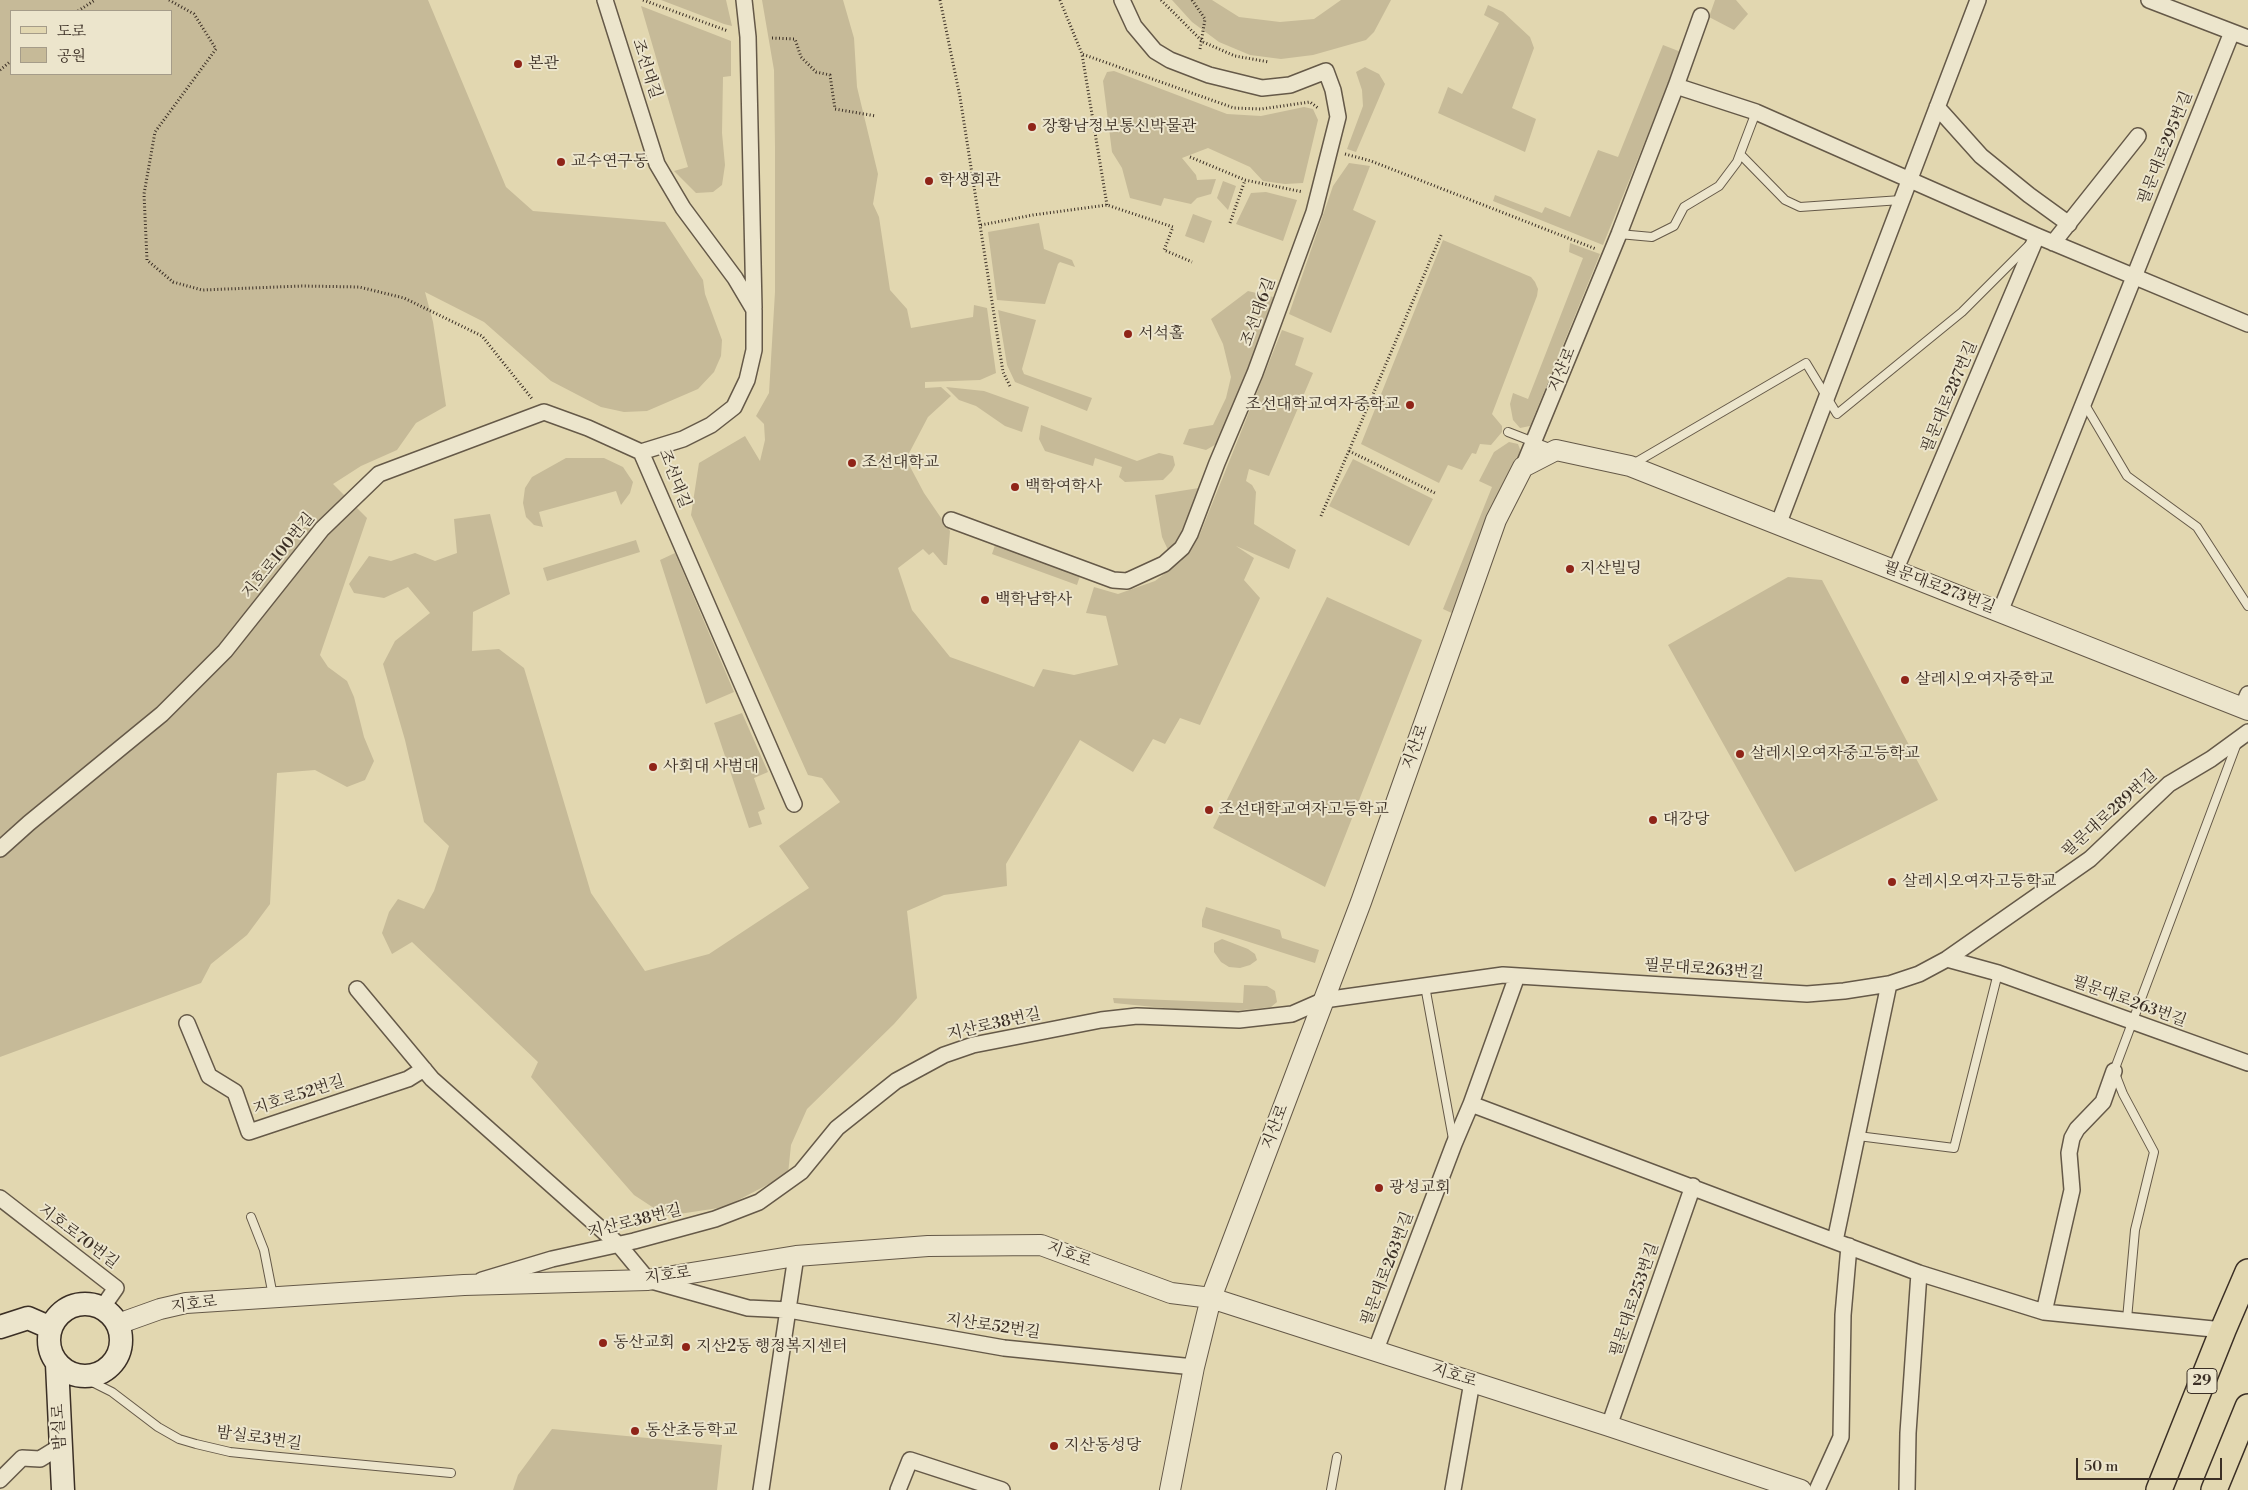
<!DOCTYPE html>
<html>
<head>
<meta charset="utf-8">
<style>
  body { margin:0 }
  #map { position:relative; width:2248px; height:1490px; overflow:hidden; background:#e2d7b0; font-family:"Libre Bodoni","Noto Serif KR",serif }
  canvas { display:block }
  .legend { position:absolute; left:10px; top:10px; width:162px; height:65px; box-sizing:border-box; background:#ece5cc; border:1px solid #a59c89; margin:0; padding:6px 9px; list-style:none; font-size:15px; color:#3b2f25 }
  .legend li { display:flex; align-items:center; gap:10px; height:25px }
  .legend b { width:25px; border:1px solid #a59c89 }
  .scale { position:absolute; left:2076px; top:1458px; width:146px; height:22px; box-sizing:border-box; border:2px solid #3b2f25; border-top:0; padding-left:6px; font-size:15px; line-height:18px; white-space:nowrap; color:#3b2f25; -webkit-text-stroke:4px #ece5cc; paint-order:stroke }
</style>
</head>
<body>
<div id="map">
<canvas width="2248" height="1490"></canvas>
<ul class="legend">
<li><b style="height:6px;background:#e2d7b0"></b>도로</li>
<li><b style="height:14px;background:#c6ba98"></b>공원</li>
</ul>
<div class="scale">50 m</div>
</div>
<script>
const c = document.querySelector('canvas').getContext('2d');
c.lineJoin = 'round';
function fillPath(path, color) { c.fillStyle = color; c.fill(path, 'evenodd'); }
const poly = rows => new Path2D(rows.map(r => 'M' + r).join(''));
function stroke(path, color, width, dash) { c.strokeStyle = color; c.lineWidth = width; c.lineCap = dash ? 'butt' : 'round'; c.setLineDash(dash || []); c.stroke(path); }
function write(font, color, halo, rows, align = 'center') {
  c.font = font + ' "Libre Bodoni","Noto Serif KR",serif'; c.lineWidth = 4; c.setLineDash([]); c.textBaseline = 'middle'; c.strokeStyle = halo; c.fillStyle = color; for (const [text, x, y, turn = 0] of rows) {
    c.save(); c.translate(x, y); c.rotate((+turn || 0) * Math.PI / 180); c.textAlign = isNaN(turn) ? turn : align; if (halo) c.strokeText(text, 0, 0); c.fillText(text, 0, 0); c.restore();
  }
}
const green = poly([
  [0,0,428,0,506,187,533,211,665,222,703,280,705,294,722,340,721,356,714,372,698,389,647,411,624,412,601,407,551,381,484,322,425,292,433,322,446,406,416,423,397,450,361,466,333,484,367,518,320,655,328,667,347,681,354,697,364,737,374,761,365,780,347,787,315,770,277,773,270,904,247,935,211,964,201,983,0,1057],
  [11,11,171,11,171,74,11,74],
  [661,0,726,0,732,26,724,24],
  [762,0,843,0,854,38,857,87,878,174,873,204,879,217,890,290,907,309,911,328,973,317,974,305,987,308,996,373,980,380,925,382,925,388,941,387,951,396,928,417,906,459,924,493,950,531,947,565,944,565,933,552,929,555,923,549,898,568,912,610,950,657,1034,687,1043,669,1074,675,1118,665,1106,616,1086,613,1094,587,1118,594,1155,581,1181,561,1200,534,1282,330,1304,338,1295,365,1313,373,1269,476,1249,469,1246,481,1252,485,1256,492,1254,524,1296,550,1289,569,1236,546,1254,558,1244,580,1260,598,1200,725,1180,718,1165,744,1153,739,1133,772,1080,740,1006,864,1007,886,944,895,907,911,917,998,894,1024,807,1109,791,1145,788,1174,725,1207,666,1216,634,1195,531,1077,538,1062,412,942,392,954,382,933,389,912,398,899,424,909,434,891,449,846,424,822,405,740,383,664,395,641,430,613,408,587,384,598,354,593,349,584,369,556,391,561,415,553,435,561,457,553,454,519,490,514,510,594,473,612,472,651,499,649,524,668,591,893,645,971,709,954,809,888,779,846,840,802,822,778,808,775,691,515,699,463,745,436,760,461,765,440,764,424,756,416,769,393,775,292,775,147,774,70],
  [1172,0,1212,0,1239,17,1280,22,1314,19,1341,0,1391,0,1374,32,1366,40,1313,55,1281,59,1250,55,1219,42,1192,22],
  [1715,0,1736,0,1748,14,1734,30,1709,17],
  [1488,5,1503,12,1530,37,1534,48,1512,108,1536,119,1525,152,1438,113,1448,87,1462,94,1499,23,1484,15],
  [641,6,731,41,731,76,723,77,722,133,725,165,722,185,713,192,696,193,674,171,688,167],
  [1663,45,1681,52,1603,245,1493,201,1495,195,1542,213,1545,207,1570,217,1598,150,1618,157],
  [1365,67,1379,74,1385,84,1356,152,1347,149,1363,106,1362,90,1356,72],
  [1114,71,1227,114,1261,116,1304,107,1313,109,1318,120,1303,183,1285,184,1263,181,1250,167,1208,148,1182,158,1196,175,1197,180,1216,179,1211,194,1197,198,1191,204,1164,198,1161,206,1130,198,1122,168,1112,152,1103,81,1107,72],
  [1349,163,1370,166,1353,210,1376,221,1331,333,1289,314,1333,186],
  [1223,181,1236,186,1228,210,1217,198],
  [1266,192,1297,200,1283,241,1236,224,1251,193],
  [1193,214,1212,221,1204,243,1185,236],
  [1039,223,1044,249,1072,260,1075,267,1060,262,1058,264,1045,304,997,300,988,232],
  [1443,240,1531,277,1535,282,1538,289,1537,296,1492,414,1502,426,1502,432,1491,445,1480,444,1476,454,1472,453,1462,470,1448,465,1439,483,1361,444],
  [1570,243,1600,254,1530,426,1520,428,1513,420,1510,404,1513,393,1528,399,1583,258,1569,252],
  [1248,291,1273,297,1275,305,1220,442,1206,450,1183,444,1189,429,1213,425,1226,398,1231,377,1223,344,1211,319],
  [998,310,1036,320,1022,369,1024,374,1092,398,1087,411,1015,382,1007,365],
  [946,387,984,391,1029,407,1022,432,1005,426,976,406,959,400],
  [1041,425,1137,461,1159,453,1173,456,1175,465,1172,471,1163,480,1125,482,1119,477,1122,467,1095,458,1093,466,1045,451,1039,439],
  [1509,442,1518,444,1521,452,1456,615,1443,609,1492,487,1479,481,1494,452],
  [566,458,604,458,623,467,633,482,630,493,621,505,616,491,539,512,543,527,534,525,526,517,523,503,525,488,532,477],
  [1353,459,1433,499,1409,546,1329,506],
  [1199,488,1181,538,1168,550,1162,537,1155,495],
  [636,540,640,552,547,581,543,568],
  [995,545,1080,576,1077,585,992,554],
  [675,553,734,692,706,704,660,560],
  [1788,577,1822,580,1938,800,1795,872,1668,645],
  [1327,597,1422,640,1325,887,1213,828],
  [742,713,768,772,754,778,765,809,758,812,762,824,749,828,714,723],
  [1206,907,1280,930,1282,938,1319,950,1315,963,1202,927,1202,920],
  [1222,939,1248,949,1255,954,1257,960,1250,965,1240,968,1229,967,1221,962,1214,952,1214,943],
  [1244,985,1267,986,1275,991,1277,1002,1271,1007,1215,1013,1114,1003,1113,998,1243,1003],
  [552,1429,722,1445,717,1490,513,1490,518,1475]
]);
const path = poly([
  [169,0,194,14,216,49,155,132,144,194,147,260,173,282,202,290,302,286,359,287,404,298,482,336,533,400],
  [643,0,728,31],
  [940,0,960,97,1003,372,1011,388],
  [1060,0,1082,54],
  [1161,0,1203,42,1235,56,1269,62],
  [1192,0,1205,19,1200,49],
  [78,11,95,0],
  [772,38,795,39,801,57,816,72,830,75,835,109,876,116],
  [0,70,11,61],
  [1345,154,1371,161,1596,249],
  [1190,157,1245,180,1303,192],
  [1107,205,1082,54,1234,108,1261,109,1310,102,1318,108],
  [1230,223,1245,180],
  [981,225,1033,215,1107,205,1173,227,1164,250,1192,262],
  [1349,451,1437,494],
  [1321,516,1442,233]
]);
const service = poly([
  [1740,154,1785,200,1800,207,1901,200],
  [1619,234,1652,237,1674,226,1684,207,1719,186,1737,162,1756,112],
  [2084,403,2127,476,2197,527,2248,606],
  [1508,432,1552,449],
  [1633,464,1806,363,1837,414,1962,312,2029,245],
  [1425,986,1453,1139],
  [1858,1136,1954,1148,1998,973],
  [251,1217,264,1250,273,1296],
  [2127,1319,2135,1230,2154,1152,2123,1094,2114,1071,2237,743],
  [82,1377,112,1392,158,1427,179,1439,196,1444,230,1452,269,1456,451,1473],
  [1331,1490,1337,1457]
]);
const minor = poly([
  [605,0,657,164,683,208,735,278,754,310,754,350,747,380,734,407,711,425,683,439,641,452,794,804],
  [744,0,748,37,754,308],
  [2149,0,2248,38],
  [1676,86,1756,112,2037,236,2248,324],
  [1937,107,1981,156,2029,195,2069,224],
  [2053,243,2138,136],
  [1523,467,1619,234,1676,86,1701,16],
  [951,520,1113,580,1127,581,1164,564,1182,548,1190,534,1217,463,1255,373,1314,212,1338,117,1333,90,1326,71,1290,85,1262,88,1209,75,1170,60,1155,51,1134,26,1122,0],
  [1778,525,1978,0],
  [1895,571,2037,236],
  [2000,612,2232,32],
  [2242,708,2248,694],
  [0,849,29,823,162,714,225,651,322,529,379,474,544,412,588,428,641,452],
  [1947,959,1998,973,2248,1063],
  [357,989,432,1079,619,1245,648,1280,748,1308,789,1310,1004,1348,1194,1367],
  [187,1023,209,1076,235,1092,249,1132,408,1079,424,1069],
  [1471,1104,1919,1273,2044,1312,2223,1330],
  [0,1198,116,1288,102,1308],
  [1835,1241,1889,984],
  [482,1280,552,1259,634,1241,715,1219,759,1202,801,1172,837,1128,896,1081,944,1055,973,1045,1101,1020,1137,1016,1239,1020,1292,1014,1324,1000,1503,975,1807,994,1844,991,1889,984,1919,974,1947,959,2090,859,2169,784,2211,759,2248,732],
  [2044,1312,2072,1190,2069,1153,2072,1138,2077,1129,2103,1102,2114,1071],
  [1375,1352,1454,1144,1471,1104,1517,976],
  [1609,1426,1693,1186],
  [0,1480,22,1458,40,1459,61,1446],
  [761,1490,796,1256],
  [898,1490,910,1460,1002,1490],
  [1453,1490,1472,1382],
  [1817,1490,1841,1437,1843,1315,1849,1246],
  [1907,1490,1908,1433,1919,1273]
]);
const tertiary = poly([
  [118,1324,160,1309,186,1303,464,1285,648,1280,796,1256,928,1246,1041,1245,1171,1293,1211,1298,1609,1426,1801,1490],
  [1170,1490,1194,1367,1211,1298,1361,902,1496,520,1523,467,1556,450,1630,466,2248,710]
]);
const secondary = poly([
  '49 1340a36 36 0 1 1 72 0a36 36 0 1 1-72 0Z',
  [0,1327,28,1318,51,1328],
  [57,1364,63,1490]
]);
const primary = poly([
  [2159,1490,2223,1330,2248,1272],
  [2214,1490,2248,1407]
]);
const markers = [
  [518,64,5,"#8f2418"],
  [1032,127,5,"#8f2418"],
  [561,162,5,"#8f2418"],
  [929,181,5,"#8f2418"],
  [1128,334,5,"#8f2418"],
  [1410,405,5,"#8f2418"],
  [852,463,5,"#8f2418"],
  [1015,487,5,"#8f2418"],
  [1570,569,5,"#8f2418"],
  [985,600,5,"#8f2418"],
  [1905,680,5,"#8f2418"],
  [1740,754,5,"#8f2418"],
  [653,767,5,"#8f2418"],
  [1209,810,5,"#8f2418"],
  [1653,820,5,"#8f2418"],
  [1892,882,5,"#8f2418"],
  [1379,1188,5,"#8f2418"],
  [603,1343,5,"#8f2418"],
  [686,1347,5,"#8f2418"],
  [635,1431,5,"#8f2418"],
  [1054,1446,5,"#8f2418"]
];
const shields = [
  [2202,1381,30]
];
const shieldNames = [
  ["29",2202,1381]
];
const poiNames = [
  ["본관",528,64],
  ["장황남정보통신박물관",1042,127],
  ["교수연구동",571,162],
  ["학생회관",939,181],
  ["서석홀",1138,334],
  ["조선대학교여자중학교",1400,405,"right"],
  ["조선대학교",862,463],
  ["백학여학사",1025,487],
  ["지산빌딩",1580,569],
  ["백학남학사",995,600],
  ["살레시오여자중학교",1915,680],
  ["살레시오여자중고등학교",1750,754],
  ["사회대 사범대",663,767],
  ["조선대학교여자고등학교",1219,810],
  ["대강당",1663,820],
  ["살레시오여자고등학교",1902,882],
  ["광성교회",1389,1188],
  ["동산교회",613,1343],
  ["지산2동 행정복지센터",696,1347],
  ["동산초등학교",645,1431],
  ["지산동성당",1064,1446]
];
const streetNames = [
  ["조선대길",646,69,72],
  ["필문대로295번길",2166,148,-68],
  ["조선대6길",1259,312,-70],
  ["지산로",1563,370,-68],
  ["필문대로287번길",1950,397,-67],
  ["조선대길",674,479,69],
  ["지호로100번길",279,556,-51],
  ["필문대로273번길",1939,588,21],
  ["지산로",1416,747,-70],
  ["필문대로289번길",2110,814,-42],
  ["필문대로263번길",1704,970,4],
  ["필문대로263번길",2129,1002,20],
  ["지산로38번길",994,1025,-13],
  ["지호로52번길",299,1096,-18],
  ["지산로",1276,1127,-69],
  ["지산로38번길",635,1222,-14],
  ["지호로70번길",78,1237,37],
  ["지호로",1069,1255,20],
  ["필문대로263번길",1388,1269,-69],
  ["지호로",668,1276,-8],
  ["필문대로253번길",1635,1300,-71],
  ["지호로",194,1305,-7],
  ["지산로52번길",993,1327,8],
  ["지호로",1454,1376,17],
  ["밤실로",60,1427,-93],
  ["밤실로3번길",259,1439,8]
];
fillPath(green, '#c6ba98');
stroke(service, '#655948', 10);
stroke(minor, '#655948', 18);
stroke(tertiary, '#655948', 22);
stroke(secondary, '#3b2f25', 25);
stroke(primary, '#3b2f25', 28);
stroke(path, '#3b2f25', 3, [1, 2.5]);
stroke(service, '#ece5cc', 8);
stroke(minor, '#ece5cc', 15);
stroke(tertiary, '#ece5cc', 20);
stroke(secondary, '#ece5cc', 22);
stroke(primary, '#e2d7b0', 25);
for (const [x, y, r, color] of markers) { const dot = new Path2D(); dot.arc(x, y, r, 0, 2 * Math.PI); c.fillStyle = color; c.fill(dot); stroke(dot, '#ece5cc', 2); }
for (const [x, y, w] of shields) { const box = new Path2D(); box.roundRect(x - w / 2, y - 12.5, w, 25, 4); c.fillStyle = '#ece5cc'; c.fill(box); stroke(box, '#3b2f25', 1); }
write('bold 15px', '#3b2f25', null, shieldNames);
write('16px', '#3b2f25', '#ece5cc', poiNames, 'left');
write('16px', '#3b2f25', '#ece5cc', streetNames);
</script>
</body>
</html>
